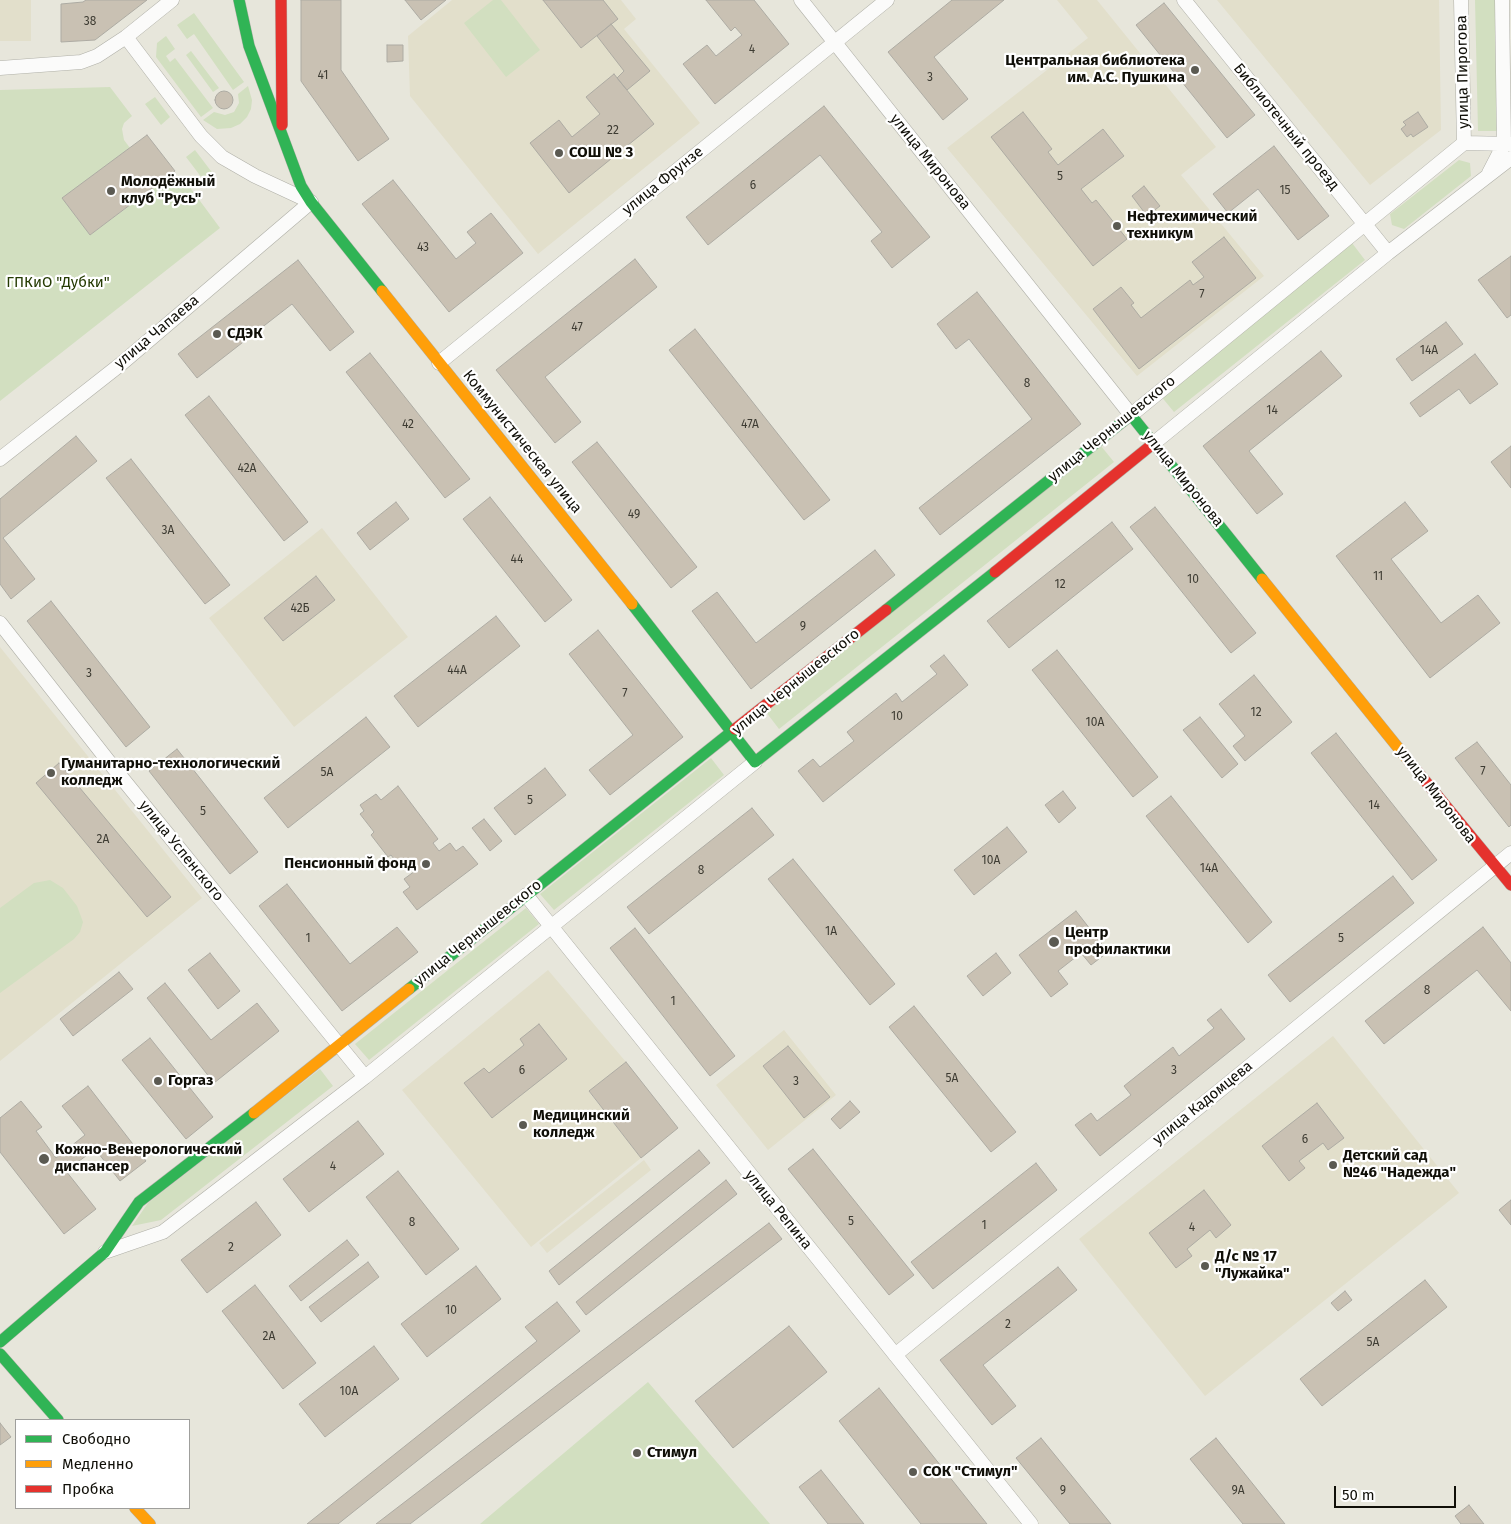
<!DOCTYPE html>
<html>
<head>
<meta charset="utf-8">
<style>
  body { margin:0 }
  #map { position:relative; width:1511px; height:1524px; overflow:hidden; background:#e7e6db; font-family:"Fira Sans",sans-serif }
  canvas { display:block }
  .legend { position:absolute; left:15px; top:1419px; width:175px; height:90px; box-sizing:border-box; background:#fff; border:1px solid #9f9f9c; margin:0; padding:6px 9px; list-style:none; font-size:15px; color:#100f08 }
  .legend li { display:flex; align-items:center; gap:10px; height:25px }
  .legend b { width:25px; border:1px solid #9f9f9c }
  .scale { position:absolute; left:1334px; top:1486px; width:122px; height:22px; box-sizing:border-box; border:2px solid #100f08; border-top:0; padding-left:6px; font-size:15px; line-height:18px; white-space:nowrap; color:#100f08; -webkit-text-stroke:4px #fff; paint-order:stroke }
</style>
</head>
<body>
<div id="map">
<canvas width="1511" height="1524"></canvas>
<ul class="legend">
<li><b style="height:6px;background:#30b455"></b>Свободно</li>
<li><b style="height:6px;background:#ff9f0a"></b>Медленно</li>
<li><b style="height:6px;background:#e5322d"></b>Пробка</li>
</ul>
<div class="scale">50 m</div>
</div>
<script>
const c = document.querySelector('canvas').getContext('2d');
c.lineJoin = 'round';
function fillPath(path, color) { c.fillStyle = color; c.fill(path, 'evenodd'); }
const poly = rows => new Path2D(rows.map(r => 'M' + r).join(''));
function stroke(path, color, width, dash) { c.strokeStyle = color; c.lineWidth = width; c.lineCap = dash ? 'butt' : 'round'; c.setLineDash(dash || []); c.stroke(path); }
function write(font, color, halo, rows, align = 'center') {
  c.font = font + ' "Fira Sans",sans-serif'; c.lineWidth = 4.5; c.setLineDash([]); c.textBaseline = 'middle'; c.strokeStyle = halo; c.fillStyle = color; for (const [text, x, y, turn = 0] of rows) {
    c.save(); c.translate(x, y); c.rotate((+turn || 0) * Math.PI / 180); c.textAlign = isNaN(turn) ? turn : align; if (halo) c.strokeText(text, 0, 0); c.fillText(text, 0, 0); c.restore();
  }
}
const built = poly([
  [0,0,31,0,31,41,0,41],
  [452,0,621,0,636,19,624,29,700,123,538,254,410,96,408,36],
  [1057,0,1097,0,1216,147,1181,175,1264,276,1137,376,947,148,1088,38],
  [1217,0,1439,0,1441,130,1370,185],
  [322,528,408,637,294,727,209,618],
  [0,647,202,898,0,1061],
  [548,970,626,1062,589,1092,641,1158,531,1247,402,1090],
  [784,1030,836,1095,768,1150,716,1085],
  [1333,1036,1459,1193,1205,1396,1079,1239],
  [644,1160,651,1170,547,1253,539,1243]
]);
const green = poly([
  [493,0,501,0,540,50,506,77,464,23],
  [1475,0,1495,0,1498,131,1478,131],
  [194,13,244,82,233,90,194,34,187,39,177,25],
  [166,36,175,49,166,56,170,62,175,58,213,108,201,117,156,57,157,43],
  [191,51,219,88,213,92,186,55],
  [248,86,252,100,251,109,247,117,240,124,231,128,217,129,203,120,214,112,225,115,234,112,239,103,238,94],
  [110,87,132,116,124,123,122,129,124,140,130,148,63,198,90,235,160,183,170,188,176,188,186,182,220,228,0,401,0,90],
  [155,97,170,117,161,125,145,104],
  [195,150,214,175,205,182,186,157],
  [1459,160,1470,163,1471,176,1404,229,1392,225,1390,214],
  [1352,243,1365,260,1174,412,1160,395],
  [1101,446,1114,462,779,729,766,712],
  [711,758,724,775,554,910,540,894],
  [50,880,63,888,77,906,83,922,80,932,74,939,0,993,0,908,34,883],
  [526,908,539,924,369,1060,355,1044],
  [320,1069,333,1086,161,1220,132,1226,148,1203],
  [648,1382,770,1524,480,1524]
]);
const building = poly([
  [86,0,147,0,95,40,61,42,61,4,83,2,86,0],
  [301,0,341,0,341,70,389,139,358,161,301,81,301,0],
  [405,0,446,0,421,20,405,0],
  [543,0,603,0,618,19,581,48,543,0],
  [706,0,754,0,789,44,715,104,683,64,707,45,716,56,742,35,735,27,731,31,706,0],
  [952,0,1004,0,934,57,968,99,943,120,888,52,952,0],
  [1164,3,1255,115,1227,138,1136,25,1164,3],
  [611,24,650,71,627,90,617,78,624,71,597,36,611,24],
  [387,45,403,45,403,61,387,62,387,45],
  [614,74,654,124,569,193,530,143,559,120,572,137,600,114,586,97,614,74],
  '215 100a9 9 0 1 1 18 0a9 9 0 1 1-18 0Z',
  [824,106,930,237,892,268,871,241,882,232,820,155,708,245,686,217,824,106],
  [1023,112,1052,149,1048,152,1058,165,1103,129,1124,156,1081,189,1092,203,1096,200,1127,239,1093,266,991,137,1023,112],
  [1418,112,1428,127,1413,137,1411,134,1407,137,1401,129,1406,125,1403,122,1418,112],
  [147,135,175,171,90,235,62,198,147,135],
  [1274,146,1329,216,1298,240,1258,189,1228,213,1213,194,1274,146],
  [393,180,456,259,476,243,467,232,491,213,523,253,449,312,362,204,393,180],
  [1144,186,1160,206,1147,216,1132,196,1144,186],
  [1224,237,1256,278,1139,369,1093,309,1121,287,1134,303,1131,305,1141,318,1190,280,1193,285,1204,277,1192,262,1224,237],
  [1511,256,1511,315,1507,318,1478,280,1511,256],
  [635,259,657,287,545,377,581,422,555,443,496,370,635,259],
  [298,260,354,332,330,351,292,304,197,378,178,354,298,260],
  [977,292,1081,424,940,535,919,508,1032,419,969,339,956,349,937,324,977,292],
  [1446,322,1463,344,1412,381,1396,359,1446,322],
  [695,329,830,500,804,520,669,350,695,329],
  [1321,351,1342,376,1249,451,1283,494,1257,514,1203,446,1321,351],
  [370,353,470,479,445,498,346,372,370,353],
  [1475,354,1498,384,1470,404,1459,389,1420,417,1410,403,1475,354],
  [209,396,308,522,284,541,185,415,209,396],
  [76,436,97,461,3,538,35,579,11,599,0,584,0,499,76,436],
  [597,442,697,567,671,588,572,462,597,442],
  [1511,446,1511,488,1491,462,1511,446],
  [131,459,230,585,205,604,106,478,131,459],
  [490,497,572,600,545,622,463,519,490,497],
  [396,502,409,519,370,550,357,533,396,502],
  [1405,502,1428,531,1391,559,1441,623,1478,595,1500,623,1430,678,1336,556,1405,502],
  [1155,507,1256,633,1231,653,1130,527,1155,507],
  [1112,522,1133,549,1009,648,987,621,1112,522],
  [875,550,895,575,751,689,692,611,717,592,756,643,875,550],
  [316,576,335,600,283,641,264,618,316,576],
  [51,601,150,727,126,747,27,621,51,601],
  [496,616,520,646,418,727,394,696,496,616],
  [598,630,683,737,610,795,589,770,633,735,569,654,598,630],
  [1057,650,1158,777,1133,797,1032,670,1057,650],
  [944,655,968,685,823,802,798,771,813,759,820,767,854,741,847,732,896,693,902,702,937,674,930,666,944,655],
  [1254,675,1292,722,1245,761,1233,746,1245,736,1219,704,1254,675],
  [366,717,390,747,288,828,264,798,366,717],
  [1200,717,1238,764,1222,778,1183,730,1200,717],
  [1336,733,1437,860,1412,880,1311,753,1336,733],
  [1477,742,1511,785,1511,825,1509,827,1455,758,1477,742],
  [177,749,258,852,230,874,149,771,177,749],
  [59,763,171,897,147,917,36,783,59,763],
  [545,768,566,795,515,835,494,808,545,768],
  [398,786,438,839,433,843,439,851,450,843,456,851,463,846,478,864,417,910,403,892,410,887,404,879,415,871,408,861,400,867,391,855,388,857,371,835,374,832,360,814,364,811,360,805,376,794,381,800,398,786],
  [1063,791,1076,808,1059,823,1045,805,1063,791],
  [1171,796,1272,922,1248,943,1146,816,1171,796],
  [752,808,774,835,649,934,627,907,752,808],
  [484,819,502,841,490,851,472,828,484,819],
  [1007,827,1027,852,974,895,954,870,1007,827],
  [793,859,895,984,870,1005,768,879,793,859],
  [1393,876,1414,903,1290,1002,1268,975,1393,876],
  [287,884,350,964,397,927,418,952,342,1011,259,906,287,884],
  [1076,911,1108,952,1091,965,1081,953,1058,971,1068,984,1051,997,1019,955,1076,911],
  [1483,927,1511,963,1511,1011,1477,970,1384,1044,1365,1021,1483,927],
  [635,928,735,1056,710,1076,610,948,635,928],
  [210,953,240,991,218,1009,188,970,210,953],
  [996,953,1011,973,983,996,967,976,996,953],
  [119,972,133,989,73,1036,60,1019,119,972],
  [165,983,211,1040,257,1003,279,1031,214,1083,147,998,165,983],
  [914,1006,1016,1132,991,1152,889,1027,914,1006],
  [1221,1009,1245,1039,1100,1156,1075,1125,1091,1113,1097,1121,1131,1095,1124,1086,1173,1047,1179,1056,1214,1028,1207,1020,1221,1009],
  [539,1024,567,1059,492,1118,464,1083,484,1068,489,1073,524,1045,520,1039,539,1024],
  [150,1038,213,1117,186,1139,122,1060,150,1038],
  [788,1046,830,1097,804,1118,763,1066,788,1046],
  [626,1062,678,1128,641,1158,589,1091,626,1062],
  [88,1086,146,1161,120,1181,95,1149,66,1171,96,1209,64,1234,0,1152,0,1118,21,1101,42,1127,36,1131,56,1158,85,1135,62,1106,88,1086],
  [850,1101,860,1112,840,1129,831,1119,850,1101],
  [1317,1103,1344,1138,1328,1150,1323,1143,1299,1161,1305,1168,1289,1181,1262,1146,1317,1103],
  [358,1121,384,1154,309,1212,283,1179,358,1121],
  [813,1149,914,1275,889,1295,788,1169,813,1149],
  [699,1150,710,1163,559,1285,549,1271,699,1150],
  [1036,1163,1057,1190,933,1289,911,1262,1036,1163],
  [398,1171,459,1249,426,1275,366,1197,398,1171],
  [726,1180,737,1194,586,1315,576,1302,726,1180],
  [1204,1190,1231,1225,1216,1238,1210,1230,1187,1249,1192,1256,1176,1268,1149,1233,1204,1190],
  [1511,1200,1511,1225,1499,1210,1511,1200],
  [256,1202,281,1235,207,1293,181,1260,256,1202],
  [769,1223,782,1239,410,1524,376,1524,769,1223],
  [347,1240,359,1255,301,1301,289,1286,347,1240],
  [368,1262,379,1277,321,1322,309,1307,368,1262],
  [476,1266,501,1299,427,1357,401,1324,476,1266],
  [1058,1267,1077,1290,983,1365,1016,1406,992,1425,940,1360,1058,1267],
  [1425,1280,1447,1307,1322,1406,1300,1379,1425,1280],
  [255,1285,316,1363,283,1389,222,1311,255,1285],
  [1345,1291,1352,1300,1338,1311,1331,1303,1345,1291],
  [557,1302,580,1331,338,1524,307,1524,537,1341,525,1327,557,1302],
  [789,1326,827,1372,733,1448,695,1401,789,1326],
  [374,1346,399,1379,325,1437,299,1404,374,1346],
  [879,1388,987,1524,921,1524,839,1421,879,1388],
  [0,1423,11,1437,0,1445,0,1423],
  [1041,1438,1111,1524,1070,1524,1016,1458,1041,1438],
  [1216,1438,1285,1524,1243,1524,1190,1459,1216,1438],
  [821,1470,864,1524,828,1524,799,1487,821,1470],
  [1469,1505,1484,1524,1461,1524,1455,1516,1469,1505]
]);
const street = poly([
  [801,0,1131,415,1464,143,1511,144],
  [1184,0,1388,253],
  [1461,0,1464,143],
  [0,68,81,62,97,56,126,37,172,0],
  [1489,173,1504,144,1502,0],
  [439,363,887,0],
  [1154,443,1388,253,1511,158],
  [0,459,121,364,311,202,255,176,222,157,201,136,126,37],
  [0,623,113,767,365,1077],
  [526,895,1031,1524],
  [105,1252,163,1232,365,1077,755,762],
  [895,1355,1511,853]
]);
const fast = poly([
  [239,0,249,46,301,186,311,202,382,291],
  [632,604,755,762,995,572],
  [886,610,1131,415,1262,579],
  [409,989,735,729],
  [0,1342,105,1252,139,1202,254,1113],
  [0,1354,58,1420]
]);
const slow = poly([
  [382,291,632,604],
  [1262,579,1408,760],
  [254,1113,409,989],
  [135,1508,150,1524]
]);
const jam = poly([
  [281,0,282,125],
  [995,572,1154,443],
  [735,729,886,610],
  [1408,760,1511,885]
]);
const markers = [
  [1195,70,5,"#5b5a52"],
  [559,153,5,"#5b5a52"],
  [111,191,5,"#5b5a52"],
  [1117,226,5,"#5b5a52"],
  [217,334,5,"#5b5a52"],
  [51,773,5,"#5b5a52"],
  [426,864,5,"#5b5a52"],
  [1054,942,6,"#5b5a52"],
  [158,1081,5,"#5b5a52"],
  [523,1125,5,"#5b5a52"],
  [44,1159,6,"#5b5a52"],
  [1333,1165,5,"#5b5a52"],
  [1205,1266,5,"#5b5a52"],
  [637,1453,5,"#5b5a52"],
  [913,1472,5,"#5b5a52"]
];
const numberNames = [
  ["38",90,22],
  ["4",752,50],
  ["41",323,76],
  ["3",930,78],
  ["22",613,131],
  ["5",1060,177],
  ["6",753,186],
  ["15",1285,191],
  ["43",423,248],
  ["7",1202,295],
  ["47",577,328],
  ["14А",1429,351],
  ["8",1027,384],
  ["14",1272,411],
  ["42",408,425],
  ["47А",750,425],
  ["42А",247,469],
  ["49",634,515],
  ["3А",168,531],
  ["44",517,560],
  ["11",1378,577],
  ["10",1193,580],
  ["12",1060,585],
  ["42Б",300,609],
  ["9",803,627],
  ["44А",457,671],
  ["3",89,674],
  ["7",625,694],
  ["12",1256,713],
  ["10",897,717],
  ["10А",1095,723],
  ["7",1483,772],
  ["5А",327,773],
  ["5",530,801],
  ["14",1374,806],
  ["5",203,812],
  ["2А",103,840],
  ["10А",991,861],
  ["14А",1209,869],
  ["8",701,871],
  ["1А",831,932],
  ["1",308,939],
  ["5",1341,939],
  ["8",1427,991],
  ["1",673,1002],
  ["6",522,1071],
  ["3",1174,1071],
  ["5А",952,1079],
  ["3",796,1082],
  ["6",1305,1140],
  ["4",333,1167],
  ["5",851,1222],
  ["8",412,1223],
  ["1",984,1226],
  ["4",1192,1228],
  ["2",231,1248],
  ["10",451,1311],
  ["2",1008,1325],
  ["2А",269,1337],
  ["5А",1373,1343],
  ["10А",349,1392],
  ["9",1063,1491],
  ["9А",1238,1491]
];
const poiNames = [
  ["Центральная библиотека",1185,61,"right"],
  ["им. А.С. Пушкина",1185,78,"right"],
  ["СОШ № 3",569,153],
  ["Молодёжный",121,182],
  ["клуб \"Русь\"",121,199],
  ["Нефтехимический",1127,217],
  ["техникум",1127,234],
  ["СДЭК",227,334],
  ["Гуманитарно-технологический",61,764],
  ["колледж",61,781],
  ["Пенсионный фонд",416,864,"right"],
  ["Центр",1065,933],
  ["профилактики",1065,950],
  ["Горгаз",168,1081],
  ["Медицинский",533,1116],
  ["колледж",533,1133],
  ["Кожно-Венерологический",55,1150],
  ["диспансер",55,1167],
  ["Детский сад",1343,1156],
  ["№46 \"Надежда\"",1343,1173],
  ["Д/с № 17",1215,1257],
  ["\"Лужайка\"",1215,1274],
  ["Стимул",647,1453],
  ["СОК \"Стимул\"",923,1472]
];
const streetNames = [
  ["улица Пирогова",1463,72,-91],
  ["Библиотечный проезд",1286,127,51],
  ["улица Миронова",930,162,51],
  ["улица Фрунзе",663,181,-39],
  ["улица Чапаева",157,332,-40],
  ["улица Чернышевского",1112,429,-39],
  ["Коммунистическая улица",522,442,51],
  ["улица Миронова",1183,479,51],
  ["улица Чернышевского",796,682,-39],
  ["улица Миронова",1436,795,52],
  ["улица Успенского",181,851,51],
  ["улица Чернышевского",478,933,-39],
  ["улица Кадомцева",1203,1103,-39],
  ["улица Репина",778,1210,51]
];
const parkNames = [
  ["ГПКиО \"Дубки\"",58,283]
];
fillPath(built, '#e2dfcb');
fillPath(green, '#d2dfc0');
fillPath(building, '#c9c1b3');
stroke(building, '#adaba3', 1);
stroke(street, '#afafa7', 15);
stroke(fast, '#afafa7', 12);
stroke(slow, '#afafa7', 12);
stroke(jam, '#afafa7', 12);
stroke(street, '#fbfbfa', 14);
stroke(fast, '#30b455', 11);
stroke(slow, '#ff9f0a', 11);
stroke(jam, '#e5322d', 11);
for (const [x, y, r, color] of markers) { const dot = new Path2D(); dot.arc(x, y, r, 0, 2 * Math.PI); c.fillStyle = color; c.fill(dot); stroke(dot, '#fff', 2); }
write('12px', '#3e3c33', null, numberNames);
write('bold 15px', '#100f08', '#fff', poiNames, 'left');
write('15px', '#100f08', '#fff', streetNames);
write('15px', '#253b03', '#fff', parkNames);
</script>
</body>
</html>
